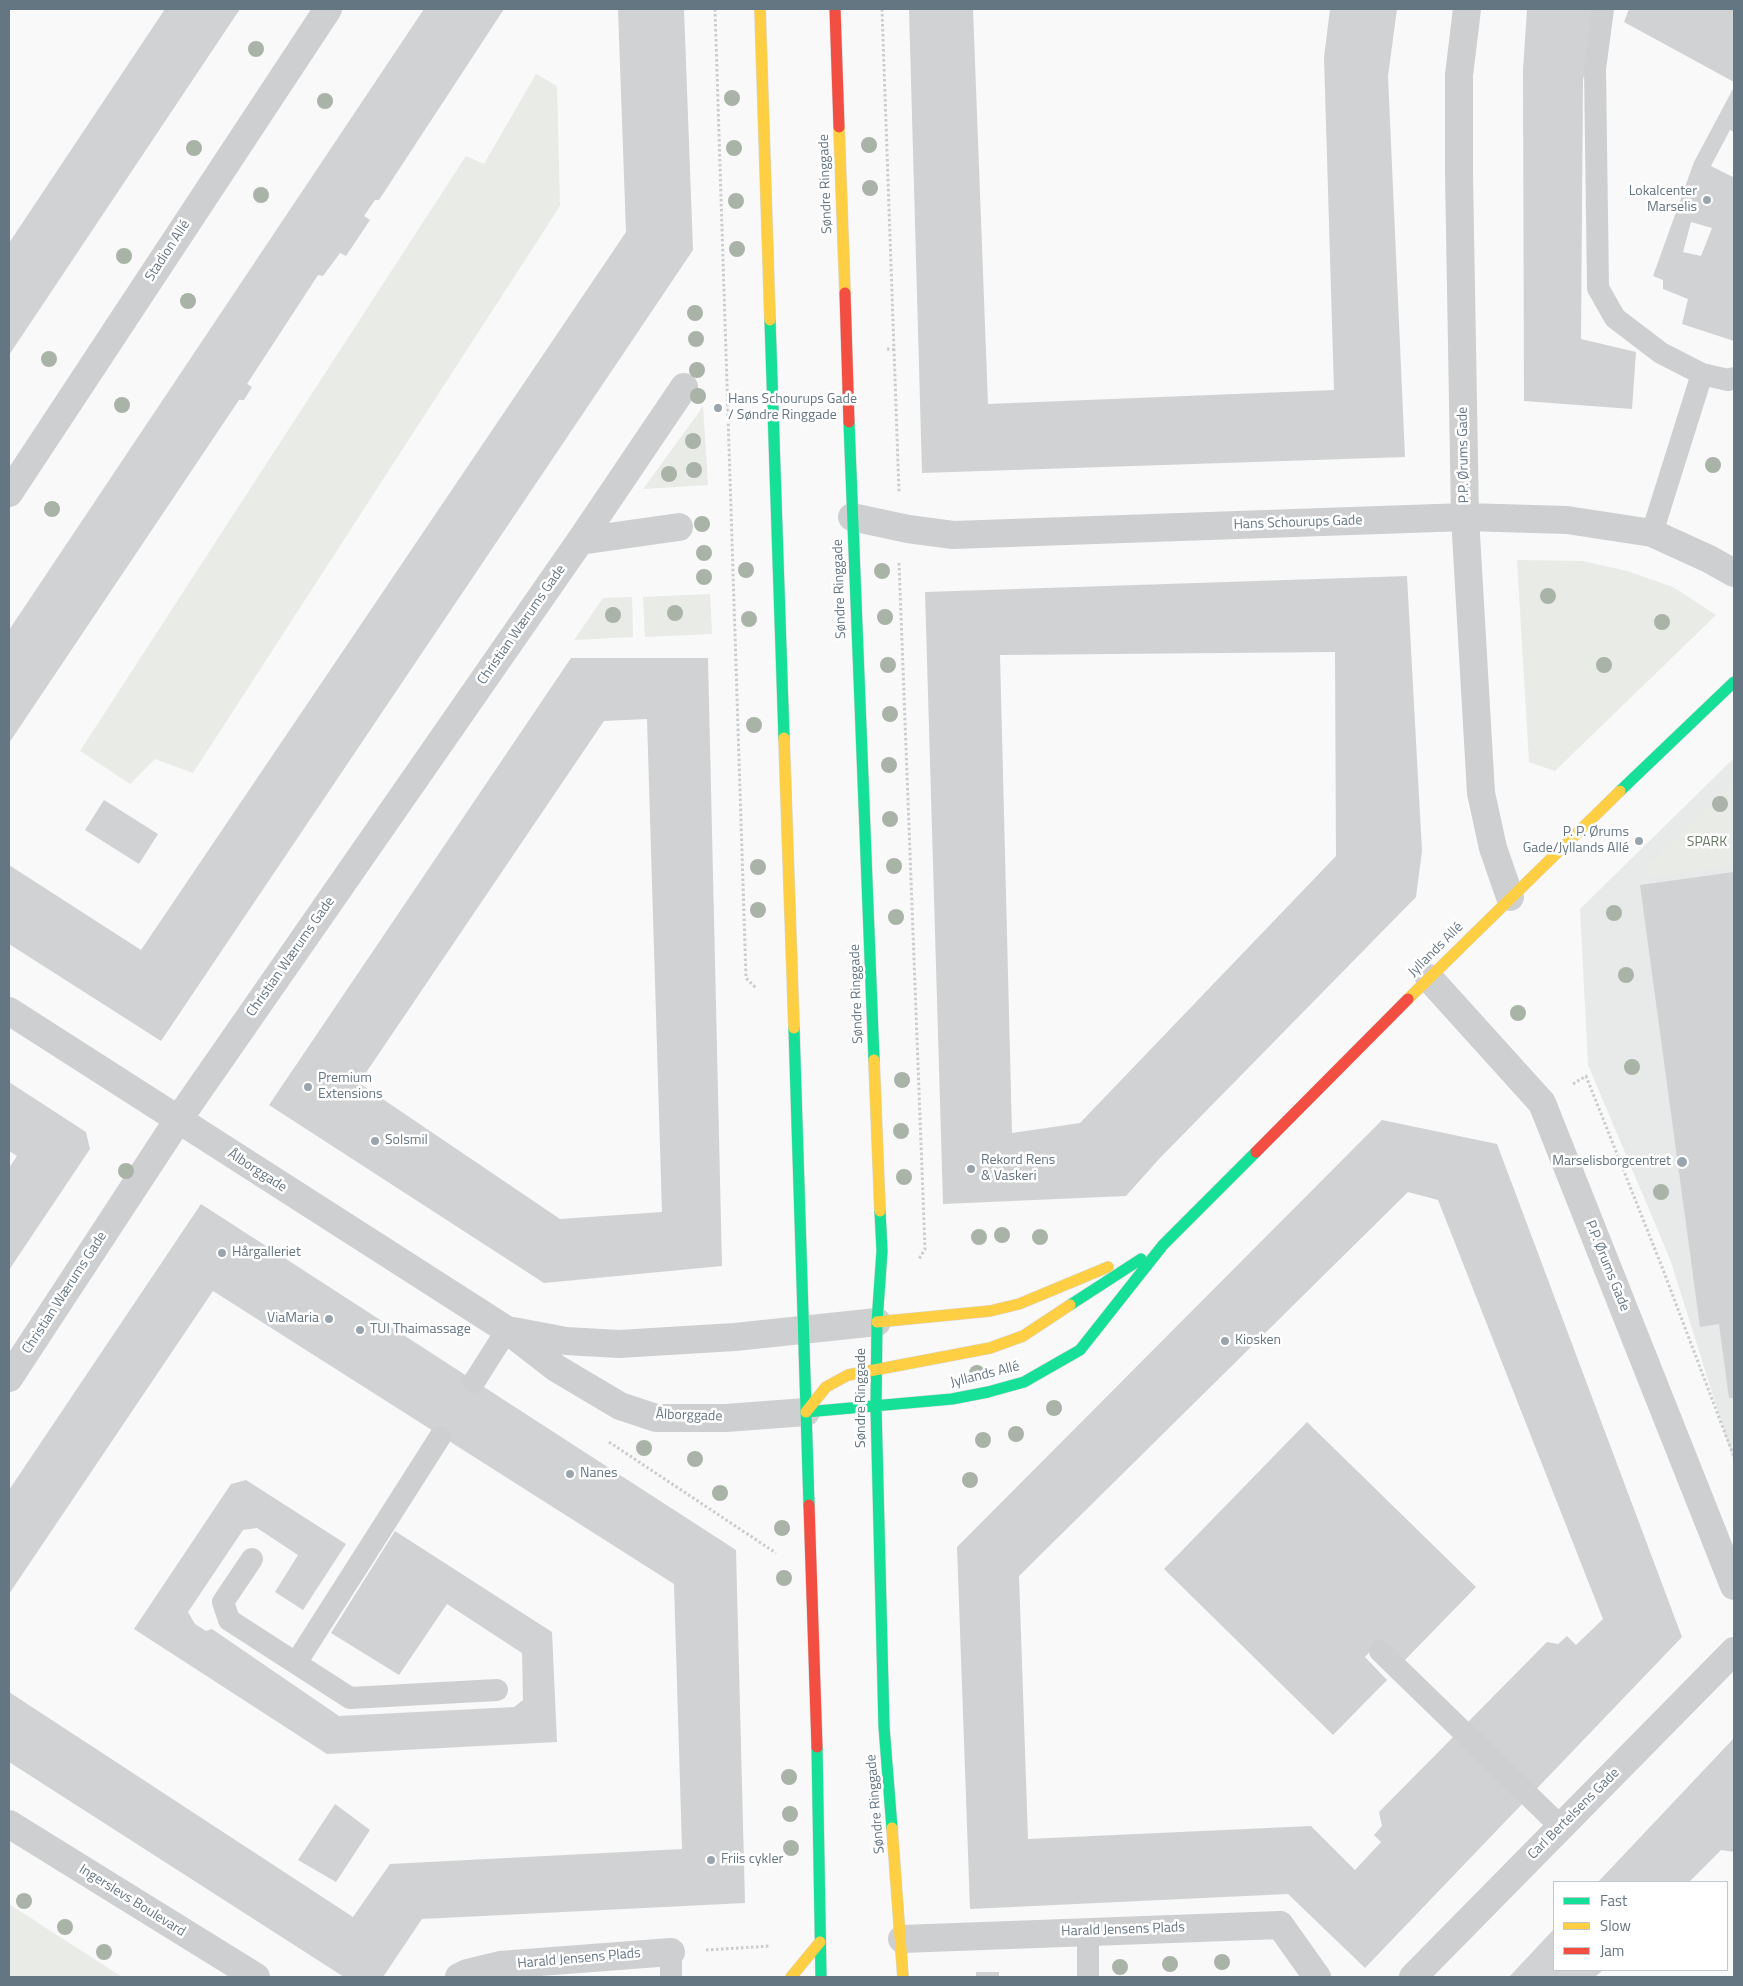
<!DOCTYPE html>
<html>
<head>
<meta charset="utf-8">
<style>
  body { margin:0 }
  #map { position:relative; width:1743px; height:1986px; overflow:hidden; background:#f9f9f9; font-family:"Titillium Web",sans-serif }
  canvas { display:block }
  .frame { position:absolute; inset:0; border:10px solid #657683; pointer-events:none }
  .legend { position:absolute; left:1553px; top:1881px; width:175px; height:90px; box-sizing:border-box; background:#fff; border:1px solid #c1c8cd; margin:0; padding:6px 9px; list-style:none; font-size:15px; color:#657683 }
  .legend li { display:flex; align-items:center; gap:10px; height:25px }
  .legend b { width:25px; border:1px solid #c1c8cd }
</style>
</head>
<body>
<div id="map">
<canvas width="1743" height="1986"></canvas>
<div class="frame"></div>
<ul class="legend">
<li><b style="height:6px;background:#16e098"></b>Fast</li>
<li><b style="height:6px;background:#ffcf43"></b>Slow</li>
<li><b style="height:6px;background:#f24e42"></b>Jam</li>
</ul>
</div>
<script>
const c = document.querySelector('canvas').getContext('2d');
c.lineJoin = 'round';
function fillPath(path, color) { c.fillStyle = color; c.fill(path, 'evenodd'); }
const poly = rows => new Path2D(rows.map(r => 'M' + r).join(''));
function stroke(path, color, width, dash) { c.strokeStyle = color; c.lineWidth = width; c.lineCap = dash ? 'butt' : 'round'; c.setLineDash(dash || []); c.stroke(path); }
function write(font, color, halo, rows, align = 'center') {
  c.font = font + ' "Titillium Web",sans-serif'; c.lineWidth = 5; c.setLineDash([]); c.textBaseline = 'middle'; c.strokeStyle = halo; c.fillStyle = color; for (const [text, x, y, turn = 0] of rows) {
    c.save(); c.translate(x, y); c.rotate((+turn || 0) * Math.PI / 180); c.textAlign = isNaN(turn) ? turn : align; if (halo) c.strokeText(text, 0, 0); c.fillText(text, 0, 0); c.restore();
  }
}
const built = poly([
  [1734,758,1734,1462,1670,1259,1588,1065,1580,909]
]);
const green = poly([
  [536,74,557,86,560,206,193,773,155,759,130,784,80,751,466,156,484,164],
  [703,406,708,485,643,489,699,412],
  [1517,560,1583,561,1627,571,1673,587,1716,615,1555,771,1529,762],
  [710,594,712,634,645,637,643,597],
  [632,597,633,637,574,640,603,598],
  [1734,779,1734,866,1648,877,1645,867],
  [9,1904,122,1977,9,1977]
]);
const building = poly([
  [165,9,240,9,9,355,9,243],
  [424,9,504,9,379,200,375,200,364,216,370,220,346,256,340,253,323,276,318,275,247,384,252,387,244,400,239,400,9,743,9,630],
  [618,9,684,9,693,250,161,1041,9,944,9,865,141,950,626,232],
  [909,9,973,9,988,404,1334,390,1324,57,1330,9,1397,9,1388,76,1405,457,922,473],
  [1527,9,1597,9,1583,80,1581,339,1636,352,1632,409,1524,401,1523,70],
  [1629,9,1734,9,1734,82,1624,22],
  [1734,87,1734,132,1730,130,1711,166,1733,177,1734,173,1734,341,1682,324,1688,299,1663,289,1663,280,1653,276,1694,162],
  [1691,222,1712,228,1701,256,1683,252],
  [1407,576,1422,851,1416,897,1159,1159,1126,1196,943,1204,925,592],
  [1335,652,1336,856,1080,1123,1012,1133,1000,655],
  [571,658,708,658,722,1266,544,1283,269,1105],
  [647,719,662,1212,560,1219,359,1083,604,721],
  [104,800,158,834,139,864,85,830],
  [1734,872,1734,1398,1729,1398,1719,1324,1700,1327,1640,885],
  [9,1082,86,1132,90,1149,9,1270,9,1168,17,1156,9,1151],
  [1382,1120,1497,1144,1682,1637,1365,1968,1288,1894,970,1909,957,1547],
  [1408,1192,1438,1200,1603,1619,1576,1645,1567,1636,1558,1644,1547,1642,1379,1812,1382,1826,1374,1835,1381,1842,1355,1870,1311,1826,1028,1839,1019,1576],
  [201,1204,736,1550,745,1903,422,1919,383,1977,344,1977,9,1762,9,1692,353,1917,390,1864,682,1849,674,1584,213,1291,9,1594,9,1490],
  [1307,1422,1476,1587,1404,1661,1381,1640,1365,1657,1387,1680,1333,1735,1164,1569],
  [246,1480,346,1544,303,1610,275,1592,298,1555,257,1528,243,1530,188,1612,195,1624,206,1631,212,1629,339,1716,514,1707,523,1700,522,1653,447,1604,399,1675,331,1633,395,1531,552,1632,557,1742,327,1754,134,1629,231,1484],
  [1734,1738,1734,1852,1721,1850,1689,1882,1598,1882],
  [335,1804,370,1830,336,1882,298,1860],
  [1554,1929,1554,1970,1603,1970,1595,1977,1509,1977],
  [976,1972,999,1972,999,1977,976,1977]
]);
const path = poly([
  [715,9,746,978,756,988],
  [882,9,899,492],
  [887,349,896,350],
  [899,563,925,1249,919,1259],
  [1573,1084,1586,1076,1662,1267,1734,1457],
  [609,1442,776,1553],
  [706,1950,770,1946]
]);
const lane = poly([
  [1603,9,1595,69,1598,288,1615,318,1661,353,1702,374,1728,380,1734,378],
  [1652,533,1702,374],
  [474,1382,507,1330],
  [252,1559,223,1602,229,1620,350,1698,497,1690],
  [1380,1651,1561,1827],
  [296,1663,440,1437],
  [1088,1931,1088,1977],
  [671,1952,671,1977]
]);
const street = poly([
  [1467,9,1459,75,1459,174,1465,517,1481,793,1493,848,1510,897],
  [9,493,328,9],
  [852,517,908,529,953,535,1465,517,1567,520,1652,533,1709,559,1734,573],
  [580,541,684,387],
  [1429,978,1542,1103,1734,1586],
  [9,1011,507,1330,556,1368,620,1406,656,1418,726,1418,806,1412],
  [513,1331,566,1341,619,1344,735,1337,877,1322],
  [9,1378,178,1120,580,541,679,527],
  [9,1824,256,1977],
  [902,1939,1280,1925,1317,1977],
  [459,1977,467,1973,500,1965,671,1952],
  [1413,1977,1734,1651]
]);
const fast = poly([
  [770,320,784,738],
  [849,422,874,1060],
  [1620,791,1734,682],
  [794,1028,809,1505],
  [880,1211,882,1251,877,1322,876,1407,884,1727,892,1828],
  [1070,1305,1141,1259],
  [806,1412,952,1399,988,1392,1024,1382,1080,1350,1163,1245,1256,1152],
  [817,1747,821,1977]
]);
const slow = poly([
  [760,9,770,320],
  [839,127,845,293],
  [784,738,794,1028],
  [1408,999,1620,791],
  [874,1060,880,1211],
  [877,1322,990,1311,1019,1304,1108,1267],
  [806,1412,826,1387,848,1375,990,1348,1023,1336,1070,1305],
  [892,1828,903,1977],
  [791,1977,820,1942]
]);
const jam = poly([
  [835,9,839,127],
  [845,293,849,422],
  [1256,1152,1408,999],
  [809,1505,817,1747]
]);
const trees = [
  [256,49],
  [732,98],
  [325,101],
  [869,145],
  [194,148],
  [734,148],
  [870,188],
  [261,195],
  [736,201],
  [737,249],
  [124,256],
  [188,301],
  [695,313],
  [696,339],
  [49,359],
  [697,370],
  [698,396],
  [122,405],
  [693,441],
  [1713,465],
  [694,470],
  [669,474],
  [52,509],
  [702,524],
  [704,553],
  [746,570],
  [882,571],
  [704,577],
  [1548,596],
  [675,613],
  [613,615],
  [885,617],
  [749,619],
  [1662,622],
  [888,665],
  [1604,665],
  [890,714],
  [754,725],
  [889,765],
  [1720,804],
  [890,819],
  [894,866],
  [758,867],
  [758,910],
  [1614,913],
  [896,917],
  [1626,975],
  [1518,1013],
  [1632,1067],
  [902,1080],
  [901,1131],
  [126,1171],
  [904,1177],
  [1661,1192],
  [1002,1235],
  [979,1237],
  [1040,1237],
  [977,1373],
  [1054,1408],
  [1016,1434],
  [983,1440],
  [644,1448],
  [695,1459],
  [970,1480],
  [720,1493],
  [782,1528],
  [784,1578],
  [789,1777],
  [790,1814],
  [791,1848],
  [24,1901],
  [65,1927],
  [104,1952],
  [1222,1962],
  [1170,1964],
  [1120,1967]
];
const markers = [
  [1707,200,5,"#99a4ac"],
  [718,408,5,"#99a4ac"],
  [1639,841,5,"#99a4ac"],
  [308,1087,5,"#99a4ac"],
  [375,1141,5,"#99a4ac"],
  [1682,1162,6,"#99a4ac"],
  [971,1169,5,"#99a4ac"],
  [222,1253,5,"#99a4ac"],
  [329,1319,5,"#99a4ac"],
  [360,1330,5,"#99a4ac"],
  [1225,1341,5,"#99a4ac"],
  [570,1474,5,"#99a4ac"],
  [711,1860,5,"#99a4ac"]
];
const streetNames = [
  ["Søndre Ringgade",826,184,-92],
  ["Stadion Allé",168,251,-57],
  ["P.P. Ørums Gade",1464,455,-91],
  ["Hans Schourups Gade",1298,523,-2],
  ["Søndre Ringgade",840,589,-92],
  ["Christian Wærums Gade",522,625,-55],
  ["Jyllands Allé",1436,950,-45],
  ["Christian Wærums Gade",291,957,-55],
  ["Søndre Ringgade",857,994,-92],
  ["Ålborggade",257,1171,33],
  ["P.P. Ørums Gade",1607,1266,68],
  ["Christian Wærums Gade",65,1293,-57],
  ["Jyllands Allé",985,1375,-14],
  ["Søndre Ringgade",862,1398,-90],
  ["Ålborggade",689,1416,2],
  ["Søndre Ringgade",876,1804,-95],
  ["Carl Bertelsens Gade",1574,1814,-45],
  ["Ingerslevs Boulevard",132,1901,32],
  ["Harald Jensens Plads",1123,1930,-2],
  ["Harald Jensens Plads",579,1959,-5]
];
const poiNames = [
  ["Lokalcenter",1697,192,"right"],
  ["Marselis",1697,208,"right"],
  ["Hans Schourups Gade",728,400],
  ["/ Søndre Ringgade",728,416],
  ["P. P. Ørums",1629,833,"right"],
  ["Gade/Jyllands Allé",1629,849,"right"],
  ["Premium",318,1079],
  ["Extensions",318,1095],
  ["Solsmil",385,1141],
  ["Rekord Rens",981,1161],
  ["& Vaskeri",981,1177],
  ["Marselisborgcentret",1671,1162,"right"],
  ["Hårgalleriet",232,1253],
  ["ViaMaria",319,1319,"right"],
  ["TUI Thaimassage",370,1330],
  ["Kiosken",1235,1341],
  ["Nanes",580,1474],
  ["Friis cykler",721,1860]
];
const parkNames = [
  ["SPARK",1707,843]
];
fillPath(built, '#e8e9e9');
fillPath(green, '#e8ebe6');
fillPath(building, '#d0d2d3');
stroke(fast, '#d5d6d7', 12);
stroke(slow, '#d5d6d7', 12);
stroke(jam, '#d5d6d7', 12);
stroke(path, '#cbcccd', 3, [2.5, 2.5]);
stroke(lane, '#cecfd0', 22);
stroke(street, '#cecfd0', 28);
stroke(fast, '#16e098', 11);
stroke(slow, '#ffcf43', 11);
stroke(jam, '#f24e42', 11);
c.fillStyle = '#a9b3a7';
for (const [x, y] of trees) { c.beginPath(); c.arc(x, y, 8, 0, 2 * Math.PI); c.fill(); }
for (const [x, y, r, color] of markers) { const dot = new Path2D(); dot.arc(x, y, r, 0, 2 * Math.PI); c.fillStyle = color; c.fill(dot); stroke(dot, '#fff', 2); }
write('14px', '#657683', '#fff', streetNames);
write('14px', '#657683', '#fff', poiNames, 'left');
write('14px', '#687a64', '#fff', parkNames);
</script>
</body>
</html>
